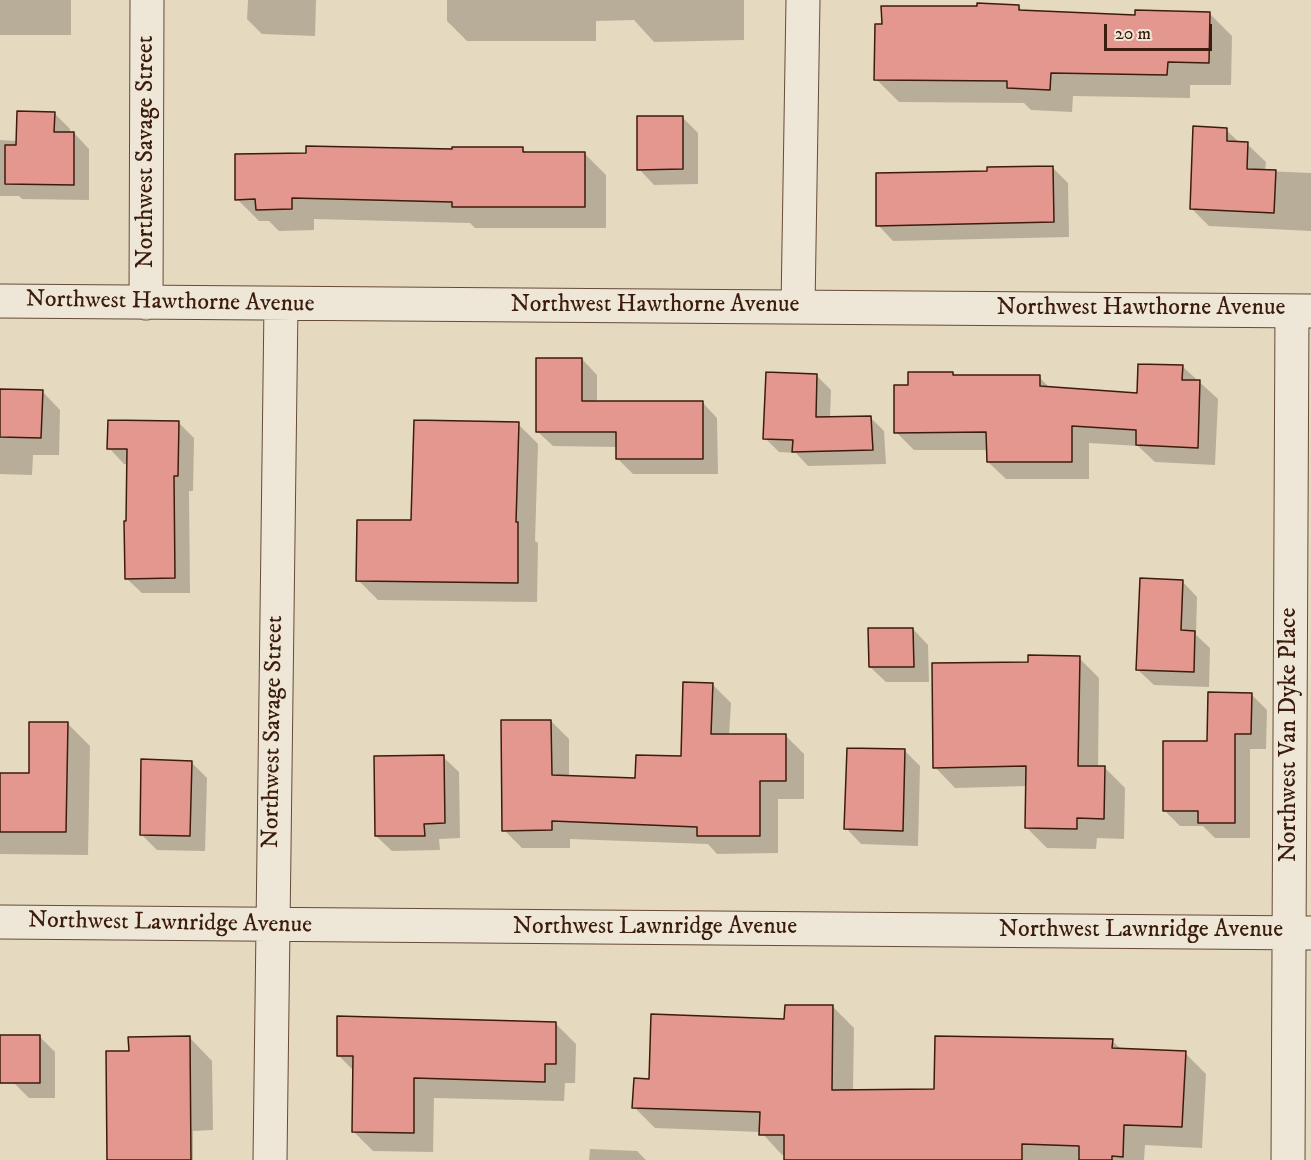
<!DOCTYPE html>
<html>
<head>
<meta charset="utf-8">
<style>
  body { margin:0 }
  #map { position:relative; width:1311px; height:1160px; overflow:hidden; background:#e5d9c0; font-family:"IM FELL DW Pica",serif }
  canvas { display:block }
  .scale { position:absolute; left:1104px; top:24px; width:108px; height:27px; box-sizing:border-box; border:3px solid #3c1c0c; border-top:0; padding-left:8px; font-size:18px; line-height:21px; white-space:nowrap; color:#3c1c0c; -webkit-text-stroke:4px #eee6d6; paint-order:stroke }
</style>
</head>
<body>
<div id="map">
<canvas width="1311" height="1160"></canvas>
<div class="scale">20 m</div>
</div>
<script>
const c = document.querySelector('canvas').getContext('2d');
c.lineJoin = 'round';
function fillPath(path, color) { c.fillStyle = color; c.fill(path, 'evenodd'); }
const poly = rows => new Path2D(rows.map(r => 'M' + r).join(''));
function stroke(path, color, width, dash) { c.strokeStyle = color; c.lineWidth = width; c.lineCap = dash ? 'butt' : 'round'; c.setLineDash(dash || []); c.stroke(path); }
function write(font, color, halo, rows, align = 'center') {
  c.font = font + ' "IM FELL DW Pica",serif'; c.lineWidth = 4.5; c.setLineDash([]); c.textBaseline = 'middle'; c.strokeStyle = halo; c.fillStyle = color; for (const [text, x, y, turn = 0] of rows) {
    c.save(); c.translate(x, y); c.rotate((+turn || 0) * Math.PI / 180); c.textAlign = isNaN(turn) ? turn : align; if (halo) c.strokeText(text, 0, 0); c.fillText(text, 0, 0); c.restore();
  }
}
const shadow = poly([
  [0,0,71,0,71,35,0,35],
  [248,0,316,0,315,36,262,34,247,19],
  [447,0,744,0,744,40,654,42,634,20,596,21,596,41,467,41,447,21],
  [1019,7,1024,12,1136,16,1209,13,1232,36,1231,85,1190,85,1190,98,1073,96,1072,112,1031,110,1024,103,899,102,876,79],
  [54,113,70,129,70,133,74,133,89,149,89,200,22,199,19,196,0,196,0,140,18,141],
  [682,117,698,133,698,184,654,185,639,169],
  [1226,130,1240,143,1247,144,1266,162,1265,171,1311,173,1311,231,1209,226,1191,208],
  [523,149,527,153,585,154,606,175,606,228,475,228,470,223,314,219,314,230,279,231,269,221,259,221,237,199,453,151],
  [1053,168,1068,183,1069,237,893,241,878,225,989,172],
  [582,359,597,375,597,402,702,402,717,418,718,474,633,474,618,459,618,447,553,446,537,431],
  [1182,366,1218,399,1215,465,1155,462,1138,446,1089,443,1089,479,1006,479,988,462,988,450,914,450,896,432,910,386,953,373,956,377,1039,377,1051,389,1139,395],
  [817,376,831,390,830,418,870,417,884,431,886,464,808,466,796,453,779,452,765,438],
  [0,390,42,391,60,410,59,455,33,455,32,475,0,474],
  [179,423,194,438,193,491,189,491,190,593,142,593,126,578,128,464,124,464,109,448],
  [518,424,538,444,535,541,538,543,537,602,378,600,358,580,413,522],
  [1182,581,1197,597,1196,635,1210,648,1209,687,1154,685,1138,670],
  [913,629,928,645,929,682,886,682,870,667],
  [1079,658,1099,678,1098,768,1105,768,1125,788,1124,839,1097,838,1096,849,1047,848,1027,828,1028,786,955,788,935,767,1030,664],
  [713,685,731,703,729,736,786,736,804,754,804,799,778,799,778,853,717,854,708,844,570,839,570,848,522,848,504,830,551,721,569,739,569,777,637,780,682,758],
  [1252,695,1267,710,1266,749,1250,749,1250,838,1215,838,1203,826,1180,826,1164,810,1208,742],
  [67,723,90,746,88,855,0,854,0,775,30,775],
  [905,751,920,766,918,846,861,844,846,828],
  [443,757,459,772,460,838,439,839,440,850,392,851,376,836],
  [191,762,207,778,205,851,157,850,141,834],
  [833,1007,854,1028,853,1091,936,1091,1112,1041,1121,1049,1185,1053,1206,1074,1202,1148,1145,1145,1144,1160,786,1160,786,1155,782,1155,761,1132,655,1128,634,1107,651,1080,786,1020],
  [556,1024,576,1044,575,1083,565,1083,564,1101,434,1098,433,1152,373,1151,353,1131,354,1071,338,1055],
  [0,1036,39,1036,55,1052,55,1098,29,1098,15,1084,0,1084],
  [190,1038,212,1061,213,1130,193,1131,193,1160,108,1160,130,1053],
  [590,1149,637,1151,646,1160,589,1160]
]);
const building = poly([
  [977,3,1019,5,1019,10,1135,15,1135,10,1210,12,1209,63,1168,62,1167,75,1051,73,1050,90,1007,88,1007,81,874,80,875,24,882,24,881,6,977,6,977,3],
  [17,111,55,112,54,132,74,132,74,185,5,184,5,145,16,145,17,111],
  [637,116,683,116,683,169,637,170,637,116],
  [1193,126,1227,128,1227,141,1248,142,1247,169,1276,170,1274,213,1190,209,1193,126],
  [306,146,452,149,452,147,523,147,523,152,585,152,585,207,452,207,452,202,292,198,292,209,256,210,255,199,235,200,235,154,306,153,306,146],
  [1053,166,1054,222,876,226,876,173,987,171,987,167,1053,166],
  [536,358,582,358,582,401,703,401,703,459,616,459,616,432,536,432,536,358],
  [1138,364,1183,365,1182,380,1200,380,1198,448,1136,445,1136,430,1072,426,1072,462,987,462,986,432,894,433,894,385,908,385,908,372,953,372,953,375,1040,375,1040,386,1137,393,1138,364],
  [766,372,817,374,816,417,871,416,873,450,792,452,793,440,763,439,766,372],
  [0,389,43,390,41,438,0,437,0,389],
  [108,420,179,421,178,476,174,476,175,578,125,579,124,521,126,521,127,449,107,449,108,420],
  [414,420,519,422,516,522,518,522,518,583,356,581,357,520,411,520,414,420],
  [1140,578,1183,580,1181,630,1195,631,1194,672,1136,670,1140,578],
  [868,628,913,628,914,667,869,667,868,628],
  [1028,655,1080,656,1078,766,1105,766,1104,819,1077,818,1077,829,1025,828,1026,766,933,768,932,663,1028,662,1028,655],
  [683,682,713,683,711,734,786,734,786,781,760,781,760,836,697,836,697,827,552,821,552,830,502,831,501,720,551,720,552,775,635,778,636,755,681,756,683,682],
  [1208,692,1252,693,1251,734,1235,734,1235,823,1198,823,1198,811,1163,811,1163,741,1207,741,1208,692],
  [29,722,68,722,66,832,0,832,0,773,29,773,29,722],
  [847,748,905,749,903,831,844,829,847,748],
  [444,755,445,823,424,824,425,836,375,836,374,756,444,755],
  [141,759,192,761,190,836,140,835,141,759],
  [785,1005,833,1005,832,1090,934,1089,935,1036,1113,1039,1112,1048,1186,1051,1182,1127,1124,1125,1123,1157,1112,1156,1112,1160,1079,1160,1079,1146,1022,1144,1022,1160,784,1160,784,1135,759,1135,760,1112,632,1108,634,1078,649,1079,651,1014,784,1019,785,1005],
  [337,1016,556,1022,556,1064,545,1064,545,1082,414,1078,414,1133,352,1132,353,1056,337,1056,337,1016],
  [0,1035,40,1035,40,1083,0,1083,0,1035],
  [190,1036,191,1160,107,1160,106,1051,129,1051,128,1037,190,1036]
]);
const minor = poly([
  [0,301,1311,311],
  [146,303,147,0],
  [798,307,803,0],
  [0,922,1311,933],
  [270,1160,281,304],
  [1288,1160,1292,311]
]);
const streetNames = [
  ["Northwest Savage Street",147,152,-90],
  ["Northwest Hawthorne Avenue",170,303,1],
  ["Northwest Hawthorne Avenue",655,306],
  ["Northwest Hawthorne Avenue",1141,309],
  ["Northwest Savage Street",274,732,-89],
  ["Northwest Van Dyke Place",1290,735,-90],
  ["Northwest Lawnridge Avenue",170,924,1],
  ["Northwest Lawnridge Avenue",655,928],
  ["Northwest Lawnridge Avenue",1141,931]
];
fillPath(shadow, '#0003');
fillPath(building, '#e3978f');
stroke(building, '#3c1c0c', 1.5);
stroke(minor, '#664b39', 35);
stroke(minor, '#eee6d6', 33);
write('24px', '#3c1c0c', '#eee6d6', streetNames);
</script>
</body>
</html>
